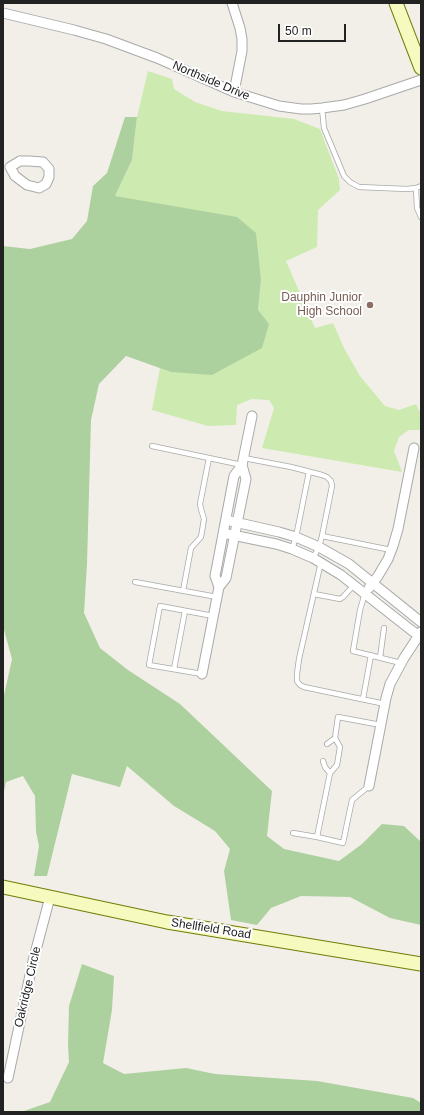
<!DOCTYPE html>
<html>
<head>
<meta charset="utf-8">
<style>
  body { margin:0 }
  #map { position:relative; width:424px; height:1115px; overflow:hidden; background:#f2efe9; font-family:Arial,sans-serif }
  canvas { display:block }
  .frame { position:absolute; inset:0; border:4px solid #222; pointer-events:none }
  .scale { position:absolute; left:278px; top:24px; width:68px; height:18px; box-sizing:border-box; border:2px solid #222; border-top:0; padding-left:5px; font-size:12px; line-height:14px; white-space:nowrap; color:#222; -webkit-text-stroke:3px #fff; paint-order:stroke }
</style>
</head>
<body>
<div id="map">
<canvas width="424" height="1115"></canvas>
<div class="frame"></div>
<div class="scale">50 m</div>
</div>
<script>
const c = document.querySelector('canvas').getContext('2d');
c.lineJoin = 'round';
function fillPath(path, color) { c.fillStyle = color; c.fill(path, 'evenodd'); }
const poly = rows => new Path2D(rows.map(r => 'M' + r).join(''));
function stroke(path, color, width, dash) { c.strokeStyle = color; c.lineWidth = width; c.lineCap = dash ? 'butt' : 'round'; c.setLineDash(dash || []); c.stroke(path); }
function write(font, color, halo, rows, align = 'center') {
  c.font = font + ' Arial,sans-serif'; c.lineWidth = 4; c.setLineDash([]); c.textBaseline = 'middle'; c.strokeStyle = halo; c.fillStyle = color; for (const [text, x, y, turn = 0] of rows) {
    c.save(); c.translate(x, y); c.rotate((+turn || 0) * Math.PI / 180); c.textAlign = isNaN(turn) ? turn : align; if (halo) c.strokeText(text, 0, 0); c.fillText(text, 0, 0); c.restore();
  }
}
const grass = poly([
  [148,71,172,79,174,89,195,102,222,111,294,119,320,129,339,179,340,190,318,210,317,247,286,261,315,328,333,323,345,350,360,376,385,406,399,410,416,404,421,414,421,430,409,430,399,437,394,451,402,472,262,448,274,408,269,400,252,399,237,405,236,425,208,426,152,410,160,368,171,372,258,310,261,280,115,196,132,160,137,117]
]);
const forest = poly([
  [125,117,137,117,132,160,115,196,237,217,256,233,261,280,258,310,269,324,262,348,212,375,171,372,126,356,99,384,91,420,87,564,84,613,100,648,128,670,180,704,272,791,267,836,284,849,339,861,362,844,382,824,404,826,421,842,421,925,390,918,350,897,301,896,271,908,257,925,231,920,224,871,230,849,215,831,174,806,127,766,120,787,72,774,47,876,34,876,39,846,36,832,35,796,23,776,6,782,3,796,3,700,12,659,3,626,3,246,30,249,72,239,87,221,93,186,107,173],
  [82,964,114,976,112,1010,103,1063,124,1074,186,1068,215,1074,317,1081,413,1098,421,1103,421,1112,21,1112,50,1102,69,1062,68,1045,69,1006]
]);
const lane = poly([
  [322,108,324,128,344,176,350,182,359,187,407,189,416,188,421,186],
  [416,188,417,208,421,217],
  [152,446,242,465],
  [244,458,291,467,322,475,327,477,331,481,332,486,322,536,319,547,313,558],
  [322,536,391,550],
  [292,549,296,537,309,472],
  [321,562,299,659,297,674,297,681,300,685,304,687,385,704],
  [135,582,217,597],
  [183,591,191,548,201,537,204,519,201,509,200,504,209,458],
  [365,593,360,610,353,651,401,663],
  [314,594,340,599,343,597,354,585],
  [380,658,384,628],
  [174,669,185,611],
  [202,674,149,665,160,606,213,616],
  [363,699,371,655],
  [327,744,335,738],
  [323,761,325,767,330,773],
  [369,786,352,800,343,843,317,837,330,773,337,765,340,747,335,738,338,717,381,725],
  [293,833,317,837]
]);
const street = poly([
  [232,3,240,28,242,39,242,51,234,92],
  [3,13,74,30,106,39,157,58,234,92,279,106,301,109,311,109,322,108,344,105,365,99,421,80],
  [20,161,29,161,43,162,49,169,49,177,46,184,39,188,27,185,15,176,10,167,20,161],
  [226,520,279,532,296,537,319,547,349,564,421,622],
  [223,533,276,544,292,549,313,558,341,575,411,630,421,637],
  [219,587,215,576,234,476,242,465,252,416],
  [369,588,378,576,388,559,393,546,398,529,414,448],
  [202,674,219,587,226,578,246,479,242,465],
  [369,786,386,698,390,684,404,658,421,632],
  [8,1078,33,961,50,897]
]);
const secondary = poly([
  [396,3,421,68],
  [3,887,167,922,421,964]
]);
const markers = [
  [370,305,4,"#8d6e63"]
];
const streetNames = [
  ["Northside Drive",211,81,23],
  ["Shellfield Road",211,929,9],
  ["Oakridge Circle",28,987,-77]
];
const educationNames = [
  ["Dauphin Junior",362,298],
  ["High School",362,312]
];
fillPath(grass, '#cdebb0');
fillPath(forest, '#add19e');
stroke(lane, '#a9a9a9', 6);
stroke(street, '#a9a9a9', 11);
stroke(secondary, '#707d05', 15);
stroke(lane, '#fff', 4.5);
stroke(street, '#fff', 9);
stroke(secondary, '#f7fabf', 13);
for (const [x, y, r, color] of markers) { const dot = new Path2D(); dot.arc(x, y, r, 0, 2 * Math.PI); c.fillStyle = color; c.fill(dot); stroke(dot, '#fff', 1.5); }
write('12px', '#222', '#fff', streetNames);
write('12px', '#785e54', '#fff', educationNames, 'right');
</script>
</body>
</html>
